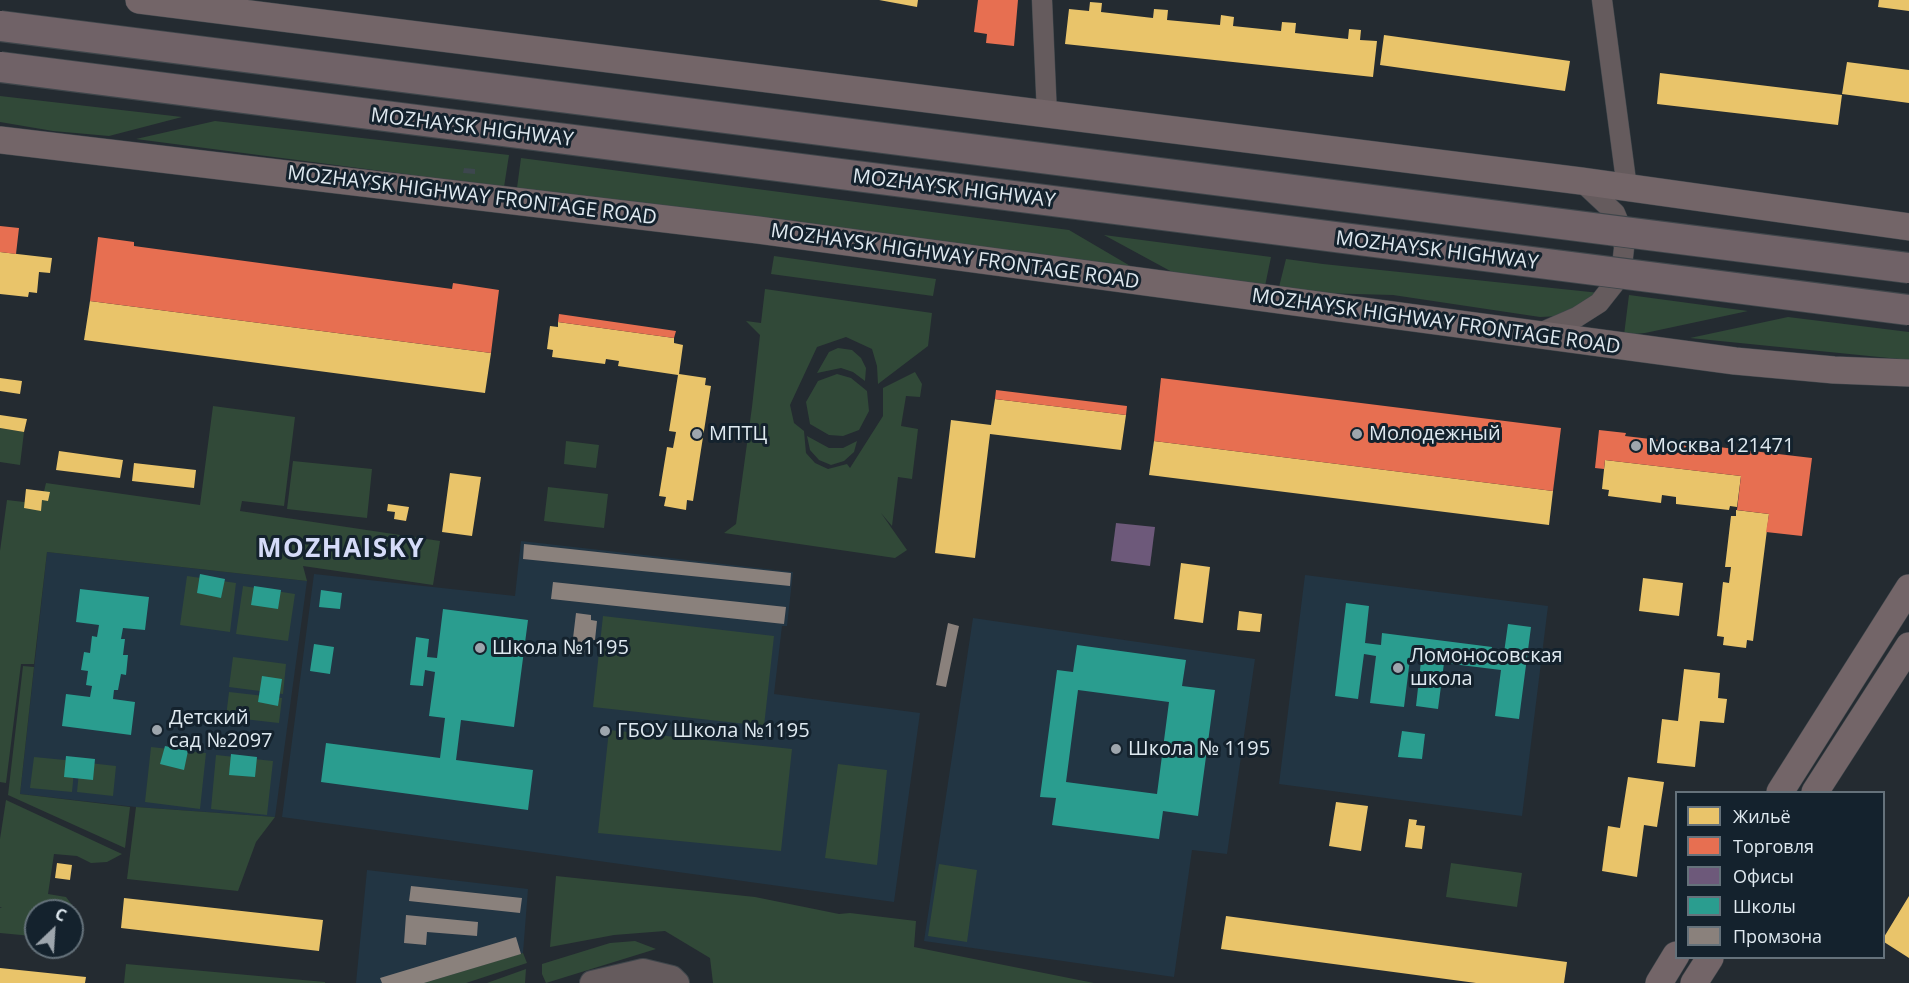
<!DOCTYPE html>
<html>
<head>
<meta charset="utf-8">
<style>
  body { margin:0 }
  #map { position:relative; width:1909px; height:983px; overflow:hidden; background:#242b31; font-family:"Open Sans",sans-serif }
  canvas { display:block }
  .legend { position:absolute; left:1675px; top:791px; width:210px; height:168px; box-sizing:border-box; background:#14222d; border:2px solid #65727b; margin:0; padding:8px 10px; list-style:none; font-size:18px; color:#dfe9f0 }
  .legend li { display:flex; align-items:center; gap:12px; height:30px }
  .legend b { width:30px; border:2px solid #65727b }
  .north { position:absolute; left:24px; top:899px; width:60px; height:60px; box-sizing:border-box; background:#14222d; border:2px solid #65727b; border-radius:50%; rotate:25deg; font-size:16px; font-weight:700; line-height:24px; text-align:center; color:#dfe9f0 }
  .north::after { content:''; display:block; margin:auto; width:21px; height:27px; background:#9ea6ad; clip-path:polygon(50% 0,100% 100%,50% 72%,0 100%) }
</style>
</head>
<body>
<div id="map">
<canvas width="1909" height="983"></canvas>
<ul class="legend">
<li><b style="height:16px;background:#e9c46a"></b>Жильё</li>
<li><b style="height:16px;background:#e76f51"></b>Торговля</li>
<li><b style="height:16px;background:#6d597a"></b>Офисы</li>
<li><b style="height:16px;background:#2a9d8f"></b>Школы</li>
<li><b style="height:16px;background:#8a817c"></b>Промзона</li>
</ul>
<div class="north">С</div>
</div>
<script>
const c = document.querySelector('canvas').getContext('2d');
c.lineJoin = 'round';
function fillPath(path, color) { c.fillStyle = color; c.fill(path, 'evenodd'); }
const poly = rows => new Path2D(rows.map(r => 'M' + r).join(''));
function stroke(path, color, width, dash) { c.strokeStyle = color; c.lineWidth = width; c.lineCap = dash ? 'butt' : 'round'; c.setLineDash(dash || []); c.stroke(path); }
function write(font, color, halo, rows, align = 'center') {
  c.font = font + ' "Open Sans",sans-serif'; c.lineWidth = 6; c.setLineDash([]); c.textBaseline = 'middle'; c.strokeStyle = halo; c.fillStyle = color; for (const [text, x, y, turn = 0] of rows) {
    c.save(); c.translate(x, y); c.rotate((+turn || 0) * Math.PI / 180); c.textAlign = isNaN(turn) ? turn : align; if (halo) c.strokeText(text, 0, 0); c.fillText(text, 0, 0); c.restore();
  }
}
const built = poly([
  [521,541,793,572,787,626,782,626,774,694,920,713,894,902,282,817,314,574,515,596],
  [47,552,307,581,275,817,136,807,20,794],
  [1305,575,1548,606,1522,816,1279,784],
  [973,618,1255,659,1227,854,1192,850,1174,977,924,941],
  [367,870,528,889,523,953,426,983,356,983]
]);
const green = poly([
  [0,96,182,117,109,136,53,131,0,122],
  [215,121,509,155,504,187,136,139],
  [521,158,1069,230,1132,267,517,188],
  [1104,235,1271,257,1265,286,1174,273],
  [774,256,936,279,933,296,771,274],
  [1286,259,1323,264,1600,293,1561,316,1540,317,1393,295,1318,293,1279,287],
  [765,289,932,313,928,346,878,384,877,366,872,349,846,337,817,347,790,405,794,423,804,431,806,453,815,463,828,469,847,464,850,468,883,416,883,388,915,372,922,384,920,397,906,396,901,426,918,429,912,479,898,477,892,526,881,513,907,550,895,558,724,533,736,524,752,407,760,335,746,321,761,323],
  [1629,295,1748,311,1645,333,1624,335],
  [1788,317,1909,332,1909,360,1690,338],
  [838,348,852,350,861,358,866,368,865,381,853,372,841,368,817,373,829,352],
  [837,374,851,378,867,391,869,411,859,430,843,436,829,435,810,424,806,402,818,381],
  [213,406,295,417,284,506,242,501,240,511,440,541,433,585,303,566,307,581,47,552,34,664,21,664,6,783,0,782,0,551,7,500,41,504,46,483,200,505],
  [0,428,24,432,20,465,0,462],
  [807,436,829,448,843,448,857,441,854,452,844,461,831,465,819,460,810,450],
  [566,441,599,445,596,468,564,464],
  [293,461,372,469,367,518,287,509],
  [548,487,608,494,604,528,544,521],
  [187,576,236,583,230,632,180,625],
  [243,586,295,594,288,641,236,634],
  [603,616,774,636,764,726,593,707],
  [233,657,286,664,283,694,229,687],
  [23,666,34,667,20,794,130,807,125,848,8,795],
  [229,692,282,698,279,723,226,717],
  [609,730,792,749,781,851,598,833],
  [151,747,206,753,200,809,145,802],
  [216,755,273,761,267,815,211,809],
  [34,757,75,761,72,792,30,788],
  [80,762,116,766,113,796,77,792],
  [838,764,887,770,877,865,825,858],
  [6,800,122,854,107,862,91,863,77,856,54,854,48,894,66,897,72,905,71,911,36,911,32,936,0,933,0,908,2,908,0,907,0,839],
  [136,807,275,817,256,842,238,891,127,879],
  [1451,863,1522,873,1517,907,1446,897],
  [939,864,977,870,967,942,928,936],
  [556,876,755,897,839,914,850,913,916,921,914,947,1094,983,713,983,710,958,665,931,614,935,550,947],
  [635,941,656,949,546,983,542,974,542,964,610,943],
  [523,953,527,963,466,983,424,983],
  [126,964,325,982,325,983,124,983],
  [526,969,525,983,487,983]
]);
const homes = poly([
  [879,0,918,0,917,7],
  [1879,0,1909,0,1909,11,1878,7],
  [1090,2,1102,3,1101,12,1153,18,1154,9,1168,10,1167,20,1220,25,1221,15,1234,17,1233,26,1281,31,1282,22,1296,23,1295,33,1348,39,1349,29,1361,30,1360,40,1377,41,1373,77,1065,44,1069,9,1089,11],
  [1384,35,1570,61,1565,91,1380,65],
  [1847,62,1909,70,1909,103,1842,94],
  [1660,73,1842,95,1838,125,1657,104],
  [0,252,52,258,50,273,39,272,37,293,29,292,28,297,0,294],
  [90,301,491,353,485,393,84,340],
  [558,322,674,338,674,343,683,345,679,374,706,378,705,385,711,386,693,501,687,500,686,510,664,506,666,497,659,496,667,447,673,448,676,432,669,431,678,375,618,366,619,361,606,359,605,364,552,357,553,350,547,349,550,326,558,327],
  [0,378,22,381,20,394,0,391],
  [995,399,1126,415,1121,450,990,434,975,558,935,553,951,420,991,425],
  [0,415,27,419,24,432,0,428],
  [1154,441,1553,491,1549,525,1149,475],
  [59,451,123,460,120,478,56,470],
  [1605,460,1741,476,1737,507,1730,506,1729,510,1676,504,1676,497,1662,495,1661,503,1608,496,1609,490,1602,489],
  [134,463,196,470,194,488,132,481],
  [450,473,481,477,472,536,442,532],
  [26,489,50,492,48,501,42,500,41,511,24,508],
  [388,504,409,507,406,521,394,519,395,512,387,511],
  [1736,510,1769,514,1753,641,1747,640,1746,648,1723,645,1724,637,1717,636,1723,582,1729,583,1731,567,1725,567,1731,516,1736,516],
  [1181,563,1210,567,1203,623,1174,619],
  [1643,578,1683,583,1679,616,1639,611],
  [1239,611,1262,614,1260,632,1237,630],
  [1684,669,1720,673,1718,698,1727,699,1724,723,1700,721,1695,767,1657,763,1662,719,1678,721],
  [1628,777,1664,782,1657,827,1644,825,1637,877,1602,871,1608,826,1620,828],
  [1336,802,1368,806,1361,851,1329,846],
  [1409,819,1417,820,1416,825,1425,826,1422,849,1405,847],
  [57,863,72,865,70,880,55,878],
  [1909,896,1909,958,1884,942,1884,937],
  [124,898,323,920,319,951,121,928],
  [1226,916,1567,962,1564,983,1476,983,1221,949],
  [0,968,86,977,85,983,0,983]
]);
const shops = poly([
  [978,0,1018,0,1014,46,986,43,987,34,974,32],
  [0,226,19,228,16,254,0,252],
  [98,237,134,242,134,246,452,289,453,283,499,290,491,353,90,301],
  [559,314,676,331,674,338,558,322],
  [1161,378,1561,428,1553,491,1154,441],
  [996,390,1127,406,1126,415,995,399],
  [1599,430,1626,433,1625,436,1812,458,1802,536,1766,532,1769,514,1737,510,1741,476,1605,460,1604,469,1595,468]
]);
const offices = poly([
  [1116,523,1155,527,1150,566,1111,561]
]);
const schools = poly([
  [200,574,225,579,221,598,197,593],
  [254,586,281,590,278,609,251,605],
  [80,589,149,597,145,630,123,628,121,639,125,639,123,655,128,655,126,675,121,674,118,690,114,690,113,699,135,702,131,735,62,726,66,694,90,697,92,686,86,685,88,671,81,670,84,652,90,653,92,636,97,637,99,625,76,622],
  [321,590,342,593,340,609,319,607],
  [1346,603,1369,606,1365,643,1381,645,1382,633,1492,647,1491,658,1503,660,1508,624,1531,627,1519,719,1495,716,1501,670,1444,663,1438,709,1416,706,1421,661,1410,659,1404,707,1370,703,1376,656,1364,654,1358,699,1335,696],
  [443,609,528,620,514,727,461,720,456,760,533,770,528,810,321,782,326,743,440,758,445,718,429,716,435,672,425,670,423,686,410,685,416,637,429,639,427,657,437,658],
  [314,644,334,647,330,674,310,671],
  [1077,645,1186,660,1182,686,1215,690,1198,816,1163,811,1159,839,1052,825,1056,798,1040,797,1057,670,1073,672],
  [1078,690,1169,702,1157,794,1066,782],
  [262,676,282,679,278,706,258,702],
  [1402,731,1425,734,1422,759,1398,757],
  [165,746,188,751,184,770,160,764],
  [231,754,257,757,255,777,229,775],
  [66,756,95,759,93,780,64,777]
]);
const industry = poly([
  [524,544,791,573,790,586,523,559],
  [553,582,786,607,784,624,551,599],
  [576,613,591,615,591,620,597,621,595,640,586,639,584,656,571,655],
  [948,623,959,626,946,687,936,685],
  [411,886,522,898,520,913,409,901],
  [406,915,478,922,477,936,427,932,426,945,404,943],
  [516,937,521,954,424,983,382,983,380,978]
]);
const building = poly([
  [464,168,475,169,475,174,463,173]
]);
const minor = poly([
  [1042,0,1047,115],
  [1602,0,1627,188],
  [1538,334,1577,317,1599,303,1614,284,1622,266,1624,248,1622,230,1615,213,1582,182]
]);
const tertiary = poly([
  [592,983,643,971,672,978,677,983]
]);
const secondary = poly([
  [139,0,1581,181,1909,227],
  [0,140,758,230,1735,361,1834,370,1909,373],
  [1780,792,1909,588],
  [1815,792,1909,646],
  [1659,983,1676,955],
  [1694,983,1710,958]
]);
const primaryBridge = poly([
  [0,26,1909,268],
  [0,67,1909,310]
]);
const markers = [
  [697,434,6,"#9ea6ad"],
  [1357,434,6,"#9ea6ad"],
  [1636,446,6,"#9ea6ad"],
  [480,648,6,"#9ea6ad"],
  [1398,668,6,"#9ea6ad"],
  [157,730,6,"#9ea6ad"],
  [605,731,6,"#9ea6ad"],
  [1116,749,6,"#9ea6ad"]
];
const streetNames = [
  ["MOZHAYSK HIGHWAY",472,128,7],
  ["MOZHAYSK HIGHWAY",954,189,7],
  ["MOZHAYSK HIGHWAY FRONTAGE ROAD",472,196,7],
  ["MOZHAYSK HIGHWAY",1437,251,7],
  ["MOZHAYSK HIGHWAY FRONTAGE ROAD",955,257,8],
  ["MOZHAYSK HIGHWAY FRONTAGE ROAD",1436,322,8]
];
const poiNames = [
  ["МПТЦ",709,434],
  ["Молодежный",1369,434],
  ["Москва 121471",1648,446],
  ["Школа №1195",492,648],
  ["Ломоносовская",1410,656],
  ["школа",1410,679],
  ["Детский",169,718],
  ["сад №2097",169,741],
  ["ГБОУ Школа №1195",617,731],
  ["Школа № 1195",1128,749]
];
const districtNames = [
  ["MOZHAISKY",341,550]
];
fillPath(built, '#223543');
fillPath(green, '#314938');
fillPath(homes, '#e9c46a');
fillPath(shops, '#e76f51');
fillPath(offices, '#6d597a');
fillPath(schools, '#2a9d8f');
fillPath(industry, '#8a817c');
fillPath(building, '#3d474e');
stroke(minor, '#3f464b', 21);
stroke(tertiary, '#3f464b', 26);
stroke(secondary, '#3f464b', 28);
stroke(minor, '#655b5d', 20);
stroke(tertiary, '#655b5d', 24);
stroke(secondary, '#736568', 27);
stroke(primaryBridge, '#3f464b', 32, []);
stroke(primaryBridge, '#706267', 30);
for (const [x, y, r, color] of markers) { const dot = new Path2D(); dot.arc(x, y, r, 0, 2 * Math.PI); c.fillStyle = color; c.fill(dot); stroke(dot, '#14222d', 2); }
write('20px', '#dfe9f0', '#14222d', streetNames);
write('20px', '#dfe9f0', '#14222d', poiNames, 'left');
c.letterSpacing = '1.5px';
write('bold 26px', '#d5dbf8', '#14222d', districtNames);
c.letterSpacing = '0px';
</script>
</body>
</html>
